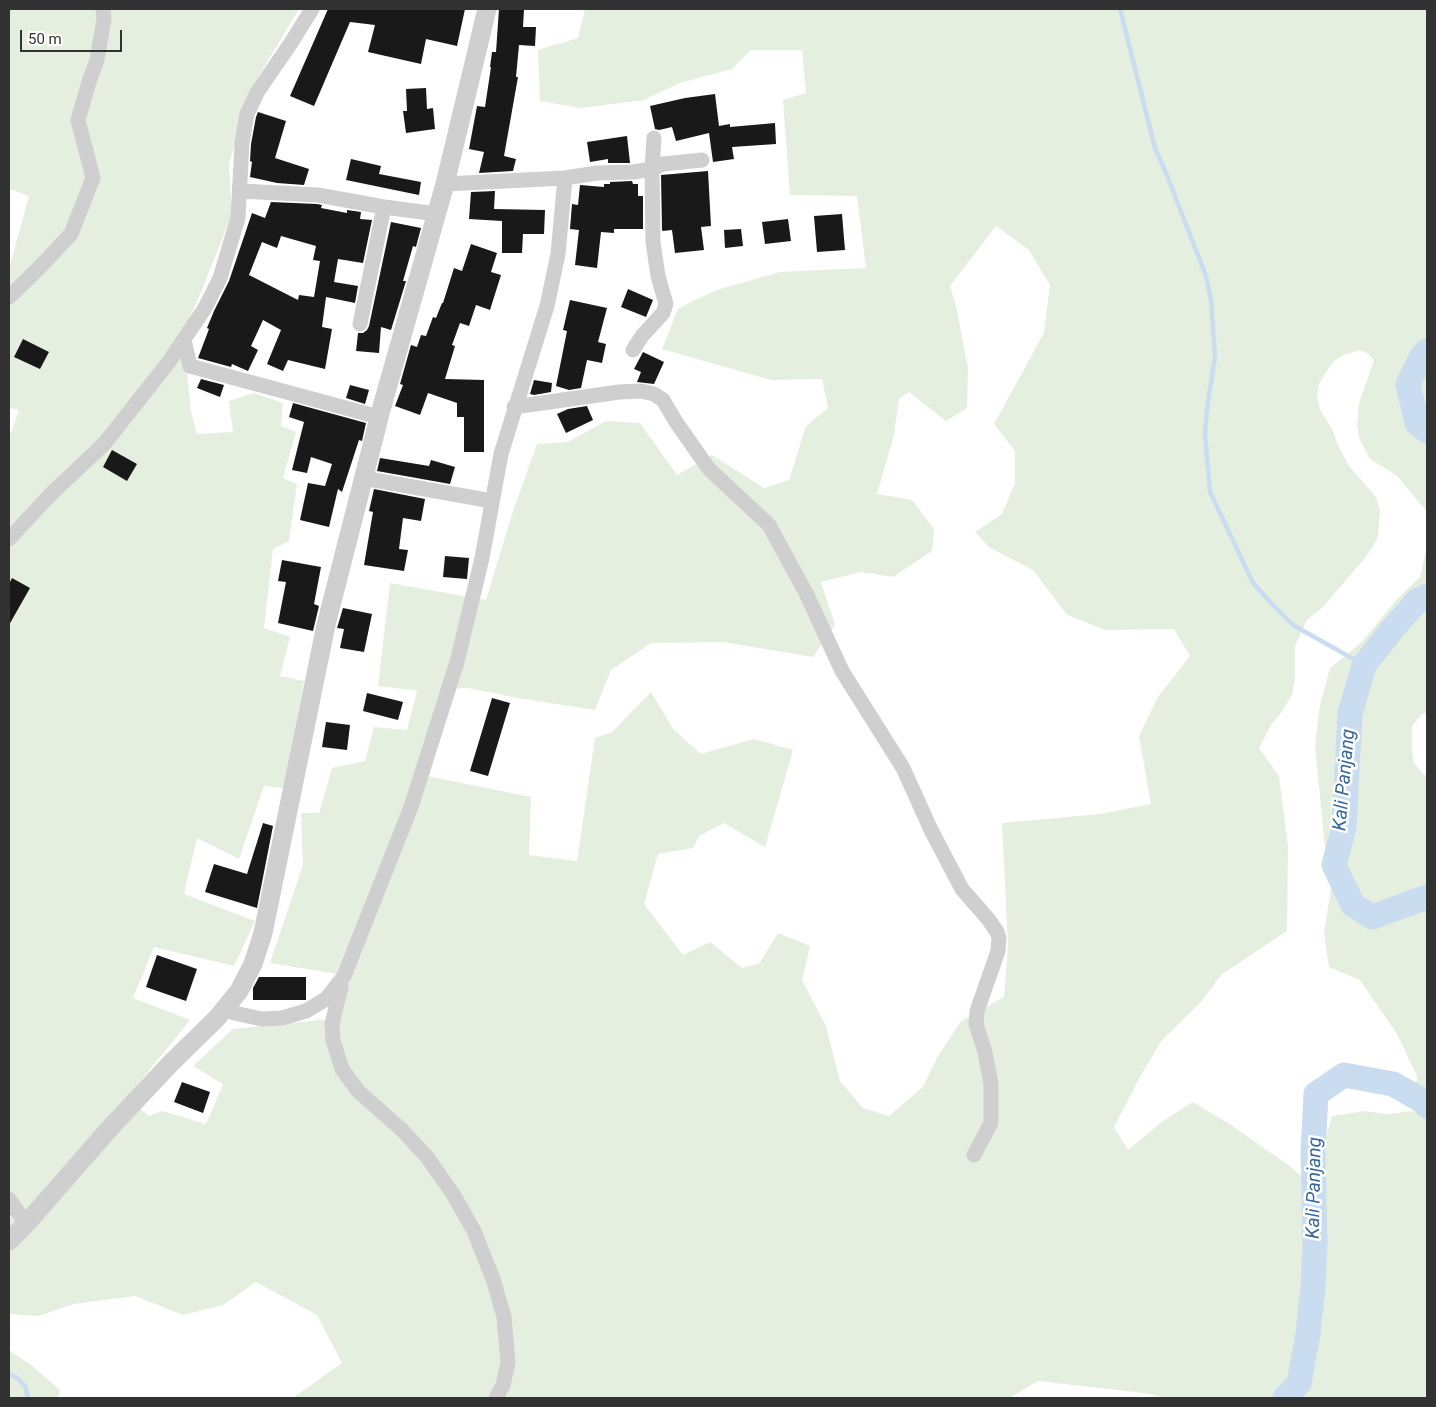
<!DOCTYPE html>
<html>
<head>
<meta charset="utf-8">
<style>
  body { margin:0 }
  #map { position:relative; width:1436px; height:1407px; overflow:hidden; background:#fff; font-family:Roboto,sans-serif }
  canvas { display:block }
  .frame { position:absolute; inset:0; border:10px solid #323232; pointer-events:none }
  .scale { position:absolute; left:20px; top:30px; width:102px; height:22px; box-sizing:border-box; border:2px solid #323232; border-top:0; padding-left:6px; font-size:15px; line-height:18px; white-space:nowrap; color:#323232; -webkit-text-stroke:4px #fff; paint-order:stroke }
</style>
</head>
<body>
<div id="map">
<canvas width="1436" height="1407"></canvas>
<div class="frame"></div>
<div class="scale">50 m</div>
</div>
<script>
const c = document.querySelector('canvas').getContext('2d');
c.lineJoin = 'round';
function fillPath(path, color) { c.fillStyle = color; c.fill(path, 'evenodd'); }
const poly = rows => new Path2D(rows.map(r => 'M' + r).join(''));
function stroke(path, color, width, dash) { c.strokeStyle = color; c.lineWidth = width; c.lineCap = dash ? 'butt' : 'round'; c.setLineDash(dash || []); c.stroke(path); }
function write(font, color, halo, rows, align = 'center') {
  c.font = font + ' Roboto,sans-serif'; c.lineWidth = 5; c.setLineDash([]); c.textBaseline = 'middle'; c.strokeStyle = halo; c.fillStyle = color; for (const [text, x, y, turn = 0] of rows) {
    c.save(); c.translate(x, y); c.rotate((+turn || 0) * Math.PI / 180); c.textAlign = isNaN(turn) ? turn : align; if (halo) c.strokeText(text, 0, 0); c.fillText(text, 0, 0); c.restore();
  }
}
const green = poly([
  [9,9,299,9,251,89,229,164,232,214,202,290,183,333,191,412,197,434,233,432,229,401,254,393,283,403,281,426,296,432,283,478,297,484,289,541,273,549,264,628,290,637,280,676,304,681,284,788,264,786,239,859,197,838,184,894,255,921,234,966,154,947,133,998,190,1020,127,1098,149,1116,162,1111,206,1124,223,1084,193,1066,233,1029,329,1019,337,974,270,963,303,865,301,813,319,813,332,768,365,761,374,727,407,730,417,691,420,691,378,686,390,583,486,600,513,511,537,444,568,442,606,421,640,423,677,475,712,455,764,488,789,480,806,426,828,408,822,379,771,380,662,349,678,309,695,300,717,290,780,272,866,268,857,196,790,195,783,100,806,93,802,50,751,50,732,69,680,83,644,100,581,108,540,101,538,50,578,38,585,9,1427,9,1427,512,1397,476,1370,459,1359,438,1357,425,1359,403,1374,360,1367,353,1360,350,1343,355,1333,362,1325,374,1319,384,1317,397,1320,409,1333,431,1337,443,1349,466,1376,497,1380,510,1378,536,1372,548,1364,559,1323,607,1307,620,1295,646,1295,680,1292,695,1281,713,1271,725,1259,748,1279,776,1288,846,1287,931,1221,975,1202,1001,1162,1040,1141,1075,1114,1127,1128,1150,1163,1121,1193,1102,1231,1125,1291,1167,1319,1192,1327,1133,1332,1116,1365,1111,1387,1114,1414,1111,1417,1076,1397,1034,1360,980,1329,967,1324,933,1332,883,1325,848,1315,745,1320,705,1330,668,1362,642,1397,599,1420,577,1427,546,1427,712,1421,715,1412,726,1412,751,1414,763,1423,774,1427,776,1427,1398,1166,1398,1144,1393,1038,1381,1013,1396,1012,1398,293,1398,342,1363,317,1315,256,1282,223,1305,183,1315,135,1296,74,1304,38,1316,9,1314,9,435,11,433,19,410,9,408,9,269,29,196,9,189],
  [996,226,1029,250,1050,285,1044,333,994,424,1015,451,1015,483,1002,514,975,532,990,548,1033,570,1067,615,1105,630,1174,629,1190,656,1158,697,1139,736,1151,804,1100,814,1002,823,1008,945,1004,997,961,1021,937,1058,923,1087,889,1116,863,1108,840,1081,826,1026,802,980,810,946,778,933,759,964,742,968,710,942,683,955,644,904,658,854,693,848,699,836,724,823,765,847,793,750,754,739,701,754,674,730,651,692,612,732,595,738,577,861,529,855,531,797,427,776,448,689,468,688,518,698,595,710,611,670,651,643,723,642,813,657,835,625,821,582,861,572,893,577,932,551,934,529,912,500,877,494,894,435,899,399,909,392,946,421,967,408,968,368,956,306,950,286],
  [9,1350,31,1365,60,1390,58,1398,9,1398]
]);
const stream = poly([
  [1120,9,1155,148,1166,173,1206,276,1211,300,1215,356,1207,409,1205,434,1210,492,1253,583,1274,606,1293,625,1364,665],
  [9,1374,17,1378,25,1386,28,1398]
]);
const river = poly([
  [1427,351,1422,356,1408,384,1417,423,1427,431],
  [1427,596,1417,601,1391,631,1364,665,1350,714,1344,827,1334,865,1353,905,1372,917,1427,897],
  [1285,1398,1299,1383,1308,1334,1313,1288,1315,1244,1313,1153,1316,1094,1344,1075,1393,1084,1423,1101,1427,1106]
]);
const building = poly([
  [328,9,465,9,457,46,426,39,421,64,368,52,375,25,350,22,314,106,290,96],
  [499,9,524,9,523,27,536,27,535,46,519,45,516,77,518,77,504,156,516,159,513,171,479,173,484,152,469,149,477,106,485,107,491,67,490,67,492,52,496,52],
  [426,88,427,109,433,108,435,129,406,133,403,111,407,111,406,89],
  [715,94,719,126,730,124,730,127,775,123,776,144,732,147,734,159,713,162,709,133,676,141,672,127,659,130,655,129,650,106,685,98],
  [258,112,286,121,275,158,309,169,304,185,277,183,250,177,252,162,250,161,251,144,256,117],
  [627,136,630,163,608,163,608,159,590,162,587,142],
  [351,159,381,166,379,174,421,182,419,195,346,180],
  [708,171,711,226,701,227,704,250,675,253,672,230,663,231,662,230,661,175],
  [632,181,633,184,638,184,638,196,643,196,643,229,614,229,614,233,601,232,597,268,575,265,579,230,570,229,572,204,578,205,580,185,604,187,604,184,610,184,610,182],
  [495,191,494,209,545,210,544,234,523,234,522,253,502,253,502,221,469,219,471,192],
  [271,202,317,204,322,205,321,208,347,213,347,210,361,212,360,219,372,220,363,263,338,259,334,282,358,286,355,303,326,297,322,327,332,329,325,369,288,360,283,371,267,364,281,330,263,320,251,346,258,350,248,371,232,364,231,367,198,358,209,329,207,328,214,311,229,281,252,213,265,218],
  [281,236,316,246,313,260,320,261,314,297,299,295,298,300,249,275,262,242,277,248],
  [842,214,845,250,817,252,814,216],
  [788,219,791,241,765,244,762,222],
  [391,222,421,228,416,247,413,246,403,281,406,281,391,330,381,327,379,353,356,351,358,333,363,333,367,330,369,326],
  [741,229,743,246,725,248,724,230],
  [471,244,497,253,491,272,501,275,490,310,476,305,469,326,460,323,452,345,455,346,445,379,484,380,484,452,464,452,464,417,457,417,457,403,428,393,420,415,395,406,403,385,400,384,411,345,417,347,421,335,426,336,433,317,436,318,442,303,443,303,454,268,462,271],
  [628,289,653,300,646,317,621,307],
  [570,300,607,308,598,342,606,344,602,363,587,360,581,388,569,390,556,386,567,331,563,330],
  [23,339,49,352,40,369,14,357],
  [643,352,664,362,654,384,637,382,641,372,634,369],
  [201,379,224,385,220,397,197,388],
  [534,380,552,383,551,392,534,395,530,394],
  [350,385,369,390,365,404,346,398],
  [293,403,366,423,362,441,359,440,342,492,338,489,329,527,300,520,308,483,325,486,332,464,311,457,307,473,292,470,304,422,289,417],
  [587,406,593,420,566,433,557,414,568,409],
  [112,450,137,464,127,481,103,467],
  [380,458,429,466,431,460,455,467,450,484,377,471],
  [374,489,425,499,421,521,403,518,399,549,408,550,404,571,364,565,373,512,369,511],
  [445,556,469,558,467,579,443,577],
  [282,560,321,567,314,604,319,606,313,631,278,623,286,582,278,581],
  [12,578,30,588,9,625,9,584],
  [343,608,372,614,364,652,340,648,344,629,337,628],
  [367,693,403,702,398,720,363,711],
  [492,698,510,703,488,776,470,771],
  [326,722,350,725,347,750,322,747],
  [263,823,273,826,257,908,205,892,214,864,247,874],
  [157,955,197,969,186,1001,146,987],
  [259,977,306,977,306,1000,253,1000,253,988],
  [182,1082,210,1092,203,1113,174,1102]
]);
const minor = poly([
  [445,184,565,178,597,173,633,172,652,169,663,164,702,160],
  [240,191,318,195,384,207,437,214],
  [9,297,38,269,71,234,93,178,78,120,89,82,97,60,104,19,103,9],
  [360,324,384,207],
  [184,340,190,366,379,417],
  [633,350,642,336,663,313,666,304,658,276,653,242,652,169,654,138],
  [514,407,619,392,641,391,654,394,663,400,676,422,709,469,769,525,807,595,842,671,903,768,931,830,962,889,989,920,997,932,999,938,998,951,977,1011,976,1024,985,1052,991,1084,991,1123,974,1155],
  [363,478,492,501],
  [9,539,50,495,104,444,168,363,205,308,220,278,238,218,242,143,247,114,258,91,291,43,312,9],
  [341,987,332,1024,333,1040,342,1069,358,1091,402,1130,427,1157,453,1194,474,1231,493,1279,504,1317,508,1363,503,1385,496,1398],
  [225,1008,234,1013,262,1019,282,1018,306,1011,326,999,344,976,411,807,457,662,482,558,501,454,547,306,558,254,565,178],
  [9,1199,26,1224]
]);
const tertiary = poly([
  [9,1241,26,1224,110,1128,170,1064,217,1018,239,991,253,964,263,933,326,625,381,410,445,184,487,9]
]);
const waterNames = [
  ["Kali Panjang",1345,780,-85],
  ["Kali Panjang",1315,1188,-89]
];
fillPath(green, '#e5efdf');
stroke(stream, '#cadcf0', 4.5);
stroke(river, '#cadcf0', 25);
fillPath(building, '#191919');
stroke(minor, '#cfcfcf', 15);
stroke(tertiary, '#cfcfcf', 19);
write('italic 19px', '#36679d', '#fff', waterNames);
</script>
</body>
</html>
